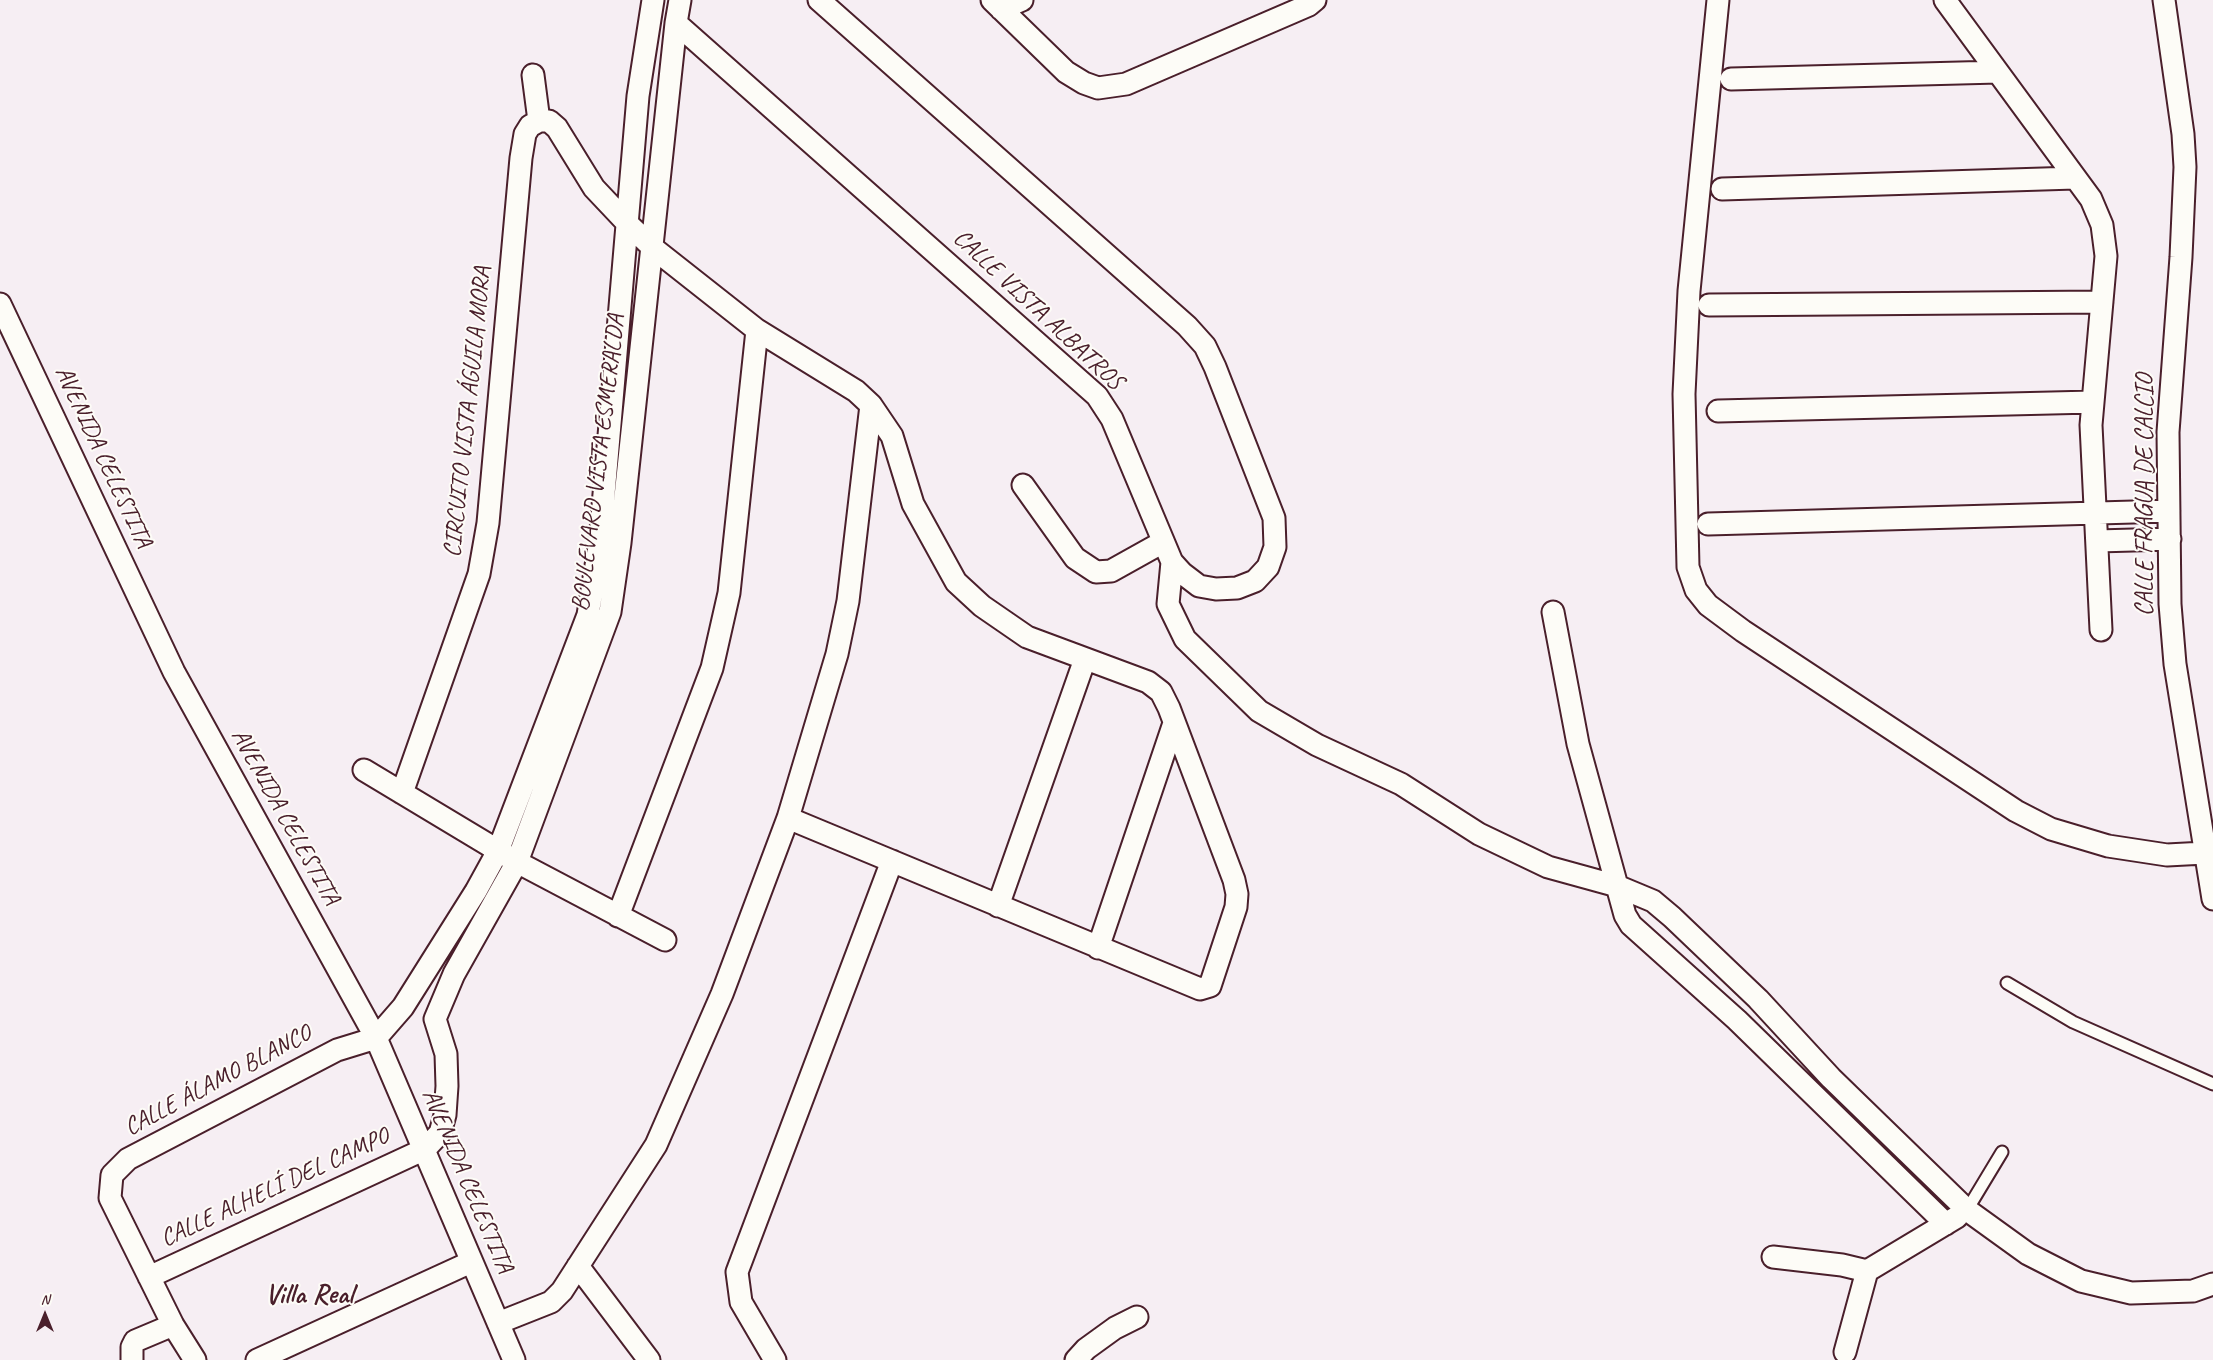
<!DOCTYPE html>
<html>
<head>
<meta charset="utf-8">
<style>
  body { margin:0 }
  #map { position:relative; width:2213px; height:1360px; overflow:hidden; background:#f6eef3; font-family:Caveat,sans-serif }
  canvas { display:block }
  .north { position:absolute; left:20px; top:1290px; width:50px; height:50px; -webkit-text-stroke:4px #fdfcf7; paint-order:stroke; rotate:0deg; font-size:14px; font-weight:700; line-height:20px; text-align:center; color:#4a1f2b }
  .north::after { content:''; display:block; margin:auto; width:18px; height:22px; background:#4a1f2b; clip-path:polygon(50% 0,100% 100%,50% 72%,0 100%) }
</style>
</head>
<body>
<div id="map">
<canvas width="2213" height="1360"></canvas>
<div class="north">N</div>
</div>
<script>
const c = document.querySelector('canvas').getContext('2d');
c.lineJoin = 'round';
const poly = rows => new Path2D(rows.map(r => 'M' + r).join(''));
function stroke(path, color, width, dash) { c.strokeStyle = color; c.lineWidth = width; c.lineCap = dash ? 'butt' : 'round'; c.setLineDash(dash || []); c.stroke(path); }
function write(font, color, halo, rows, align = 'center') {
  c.font = font + ' Caveat,sans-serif'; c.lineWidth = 4; c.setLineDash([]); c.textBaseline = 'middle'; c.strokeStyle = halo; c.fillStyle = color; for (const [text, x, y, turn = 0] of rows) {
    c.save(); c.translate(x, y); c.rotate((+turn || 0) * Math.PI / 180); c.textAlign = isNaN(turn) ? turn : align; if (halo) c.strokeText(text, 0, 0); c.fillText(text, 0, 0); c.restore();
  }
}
const service = poly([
  [2007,983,2073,1022,2213,1084],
  [1967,1210,2002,1152]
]);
const minor = poly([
  [992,0,1066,72,1084,83,1098,88,1126,84,1309,5,1315,0],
  [1718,0,1689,291,1684,394,1688,567,1696,590,1708,605,1743,631,2016,811,2051,829,2108,846,2167,855,2205,853],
  [1945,0,2091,199,2102,225,2106,256,2091,425,2101,630],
  [2164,0,2183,134,2185,167,2181,257,2168,432,2170,604,2175,664,2213,899],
  [1001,9,1022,0],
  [676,23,1097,396,1112,419,1172,562,1182,573,1199,586,1216,589,1237,588,1255,581,1268,567,1275,547,1274,518,1215,367,1205,346,1187,326,819,0],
  [1731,79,1998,72],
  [1722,189,2075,178],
  [0,304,174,672,376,1038,514,1360],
  [1709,305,2102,302],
  [1718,411,2093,402],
  [1023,485,1075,558,1096,572,1111,571,1163,542],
  [1708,524,2169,511],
  [2097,541,2170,539],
  [1172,562,1168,604,1185,639,1259,711,1317,745,1401,784,1479,834,1548,867,1617,886,1653,901,1672,917,1758,999,1831,1078,1967,1210,2028,1254,2081,1281,2131,1293,2193,1291,2213,1284],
  [1553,612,1578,744,1625,915,1631,925,1737,1020,1946,1224],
  [364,770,517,862,665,940],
  [402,793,479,574,488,523,521,158,525,134,530,126,539,121],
  [788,818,1200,989,1210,986,1236,907,1237,894,1234,880,1169,708,1161,692,1148,682,1027,637,982,606,956,582,913,504,892,436,871,405],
  [998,906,1085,659],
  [618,916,712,668,729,593,757,330],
  [1098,948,1174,723],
  [1773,1257,1842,1265,1867,1271],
  [578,1266,649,1360],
  [149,1277,425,1149,440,1133,445,1115,447,1086,446,1054,435,1019,454,974,517,862,610,612,620,543,676,23,680,0],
  [498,1323,551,1302,562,1291,656,1145,722,994,788,818,837,654,848,601,871,405,856,391,757,330,653,248,628,224,594,188,557,128,549,121,539,121,533,75],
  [1845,1352,1867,1271,1957,1217],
  [132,1360,132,1347,135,1341,173,1325],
  [195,1360,173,1325,110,1198,112,1175,128,1159,337,1050,376,1038,403,1007,476,891,498,851,588,615,600,541,638,96,653,0],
  [257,1360,471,1262],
  [775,1360,741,1302,737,1272,892,861],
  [1076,1360,1086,1349,1115,1328,1137,1317]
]);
const streetNames = [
  ["CALLE VISTA ALBATROS",1038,310,43],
  ["CIRCUITO VISTA ÁGUILA MORA",468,412,-84],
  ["AVENIDA CELESTITA",103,457,65],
  ["BOULEVARD VISTA ESMERALDA",599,463,-83],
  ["CALLE FRAGUA DE CALCIO",2145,495,-90],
  ["AVENIDA CELESTITA",285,817,61],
  ["CALLE ÁLAMO BLANCO",218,1081,-28],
  ["AVENIDA CELESTITA",467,1181,67],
  ["CALLE ALHELÍ DEL CAMPO",275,1188,-25]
];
const quarterNames = [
  ["Villa Real",309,1296]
];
stroke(service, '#4a1f2b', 15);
stroke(minor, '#4a1f2b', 25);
stroke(service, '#fdfcf7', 11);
stroke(minor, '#fdfcf7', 21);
write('25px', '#4a1f2b', '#fdfcf7', streetNames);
write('bold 28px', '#4a1f2b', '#fdfcf7', quarterNames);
</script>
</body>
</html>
